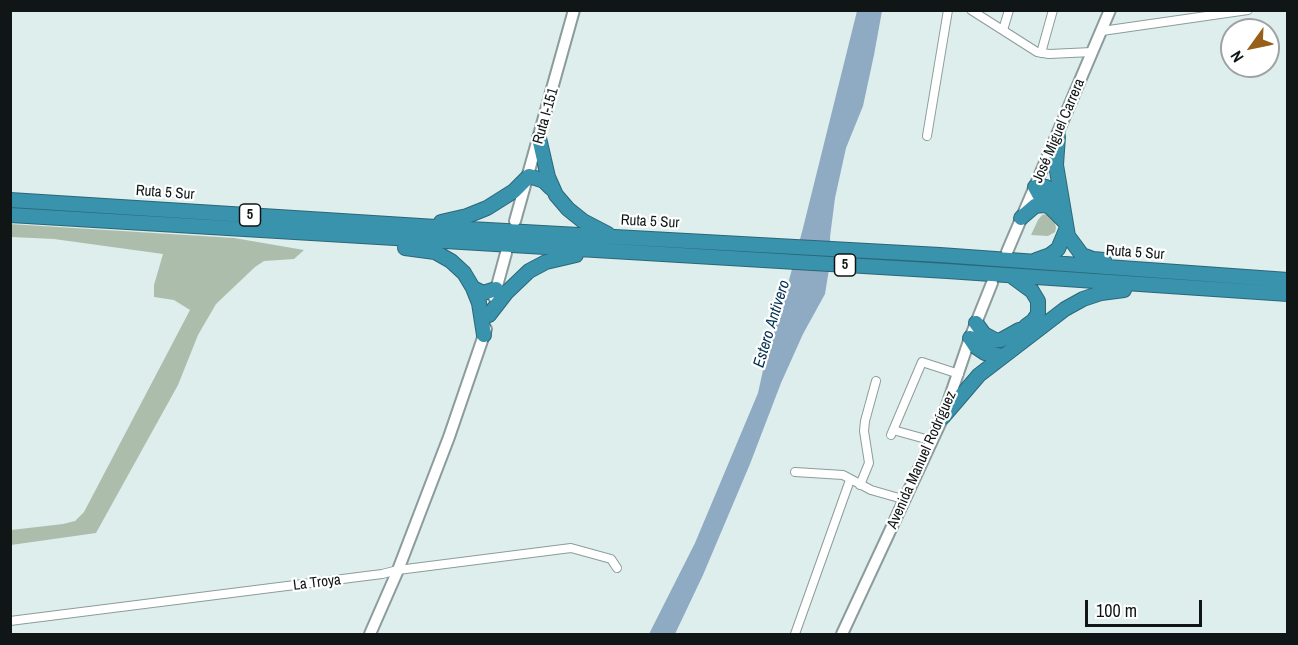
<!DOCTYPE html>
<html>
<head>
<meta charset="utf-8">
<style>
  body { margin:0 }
  #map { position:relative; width:1298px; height:645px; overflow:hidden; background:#ddeeed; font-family:"Archivo Narrow",sans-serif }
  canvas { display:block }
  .frame { position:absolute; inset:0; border:12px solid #101616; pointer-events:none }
  .north { position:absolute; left:1220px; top:18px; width:60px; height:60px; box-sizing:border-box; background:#fff; border:2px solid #9fa2a2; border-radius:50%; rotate:237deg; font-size:16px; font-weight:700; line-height:24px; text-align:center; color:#101616 }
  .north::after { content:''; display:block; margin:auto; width:21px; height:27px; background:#975f1a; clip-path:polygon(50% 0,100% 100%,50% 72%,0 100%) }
  .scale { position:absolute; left:1085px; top:600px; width:117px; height:27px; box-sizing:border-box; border:3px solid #101616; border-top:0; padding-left:8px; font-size:18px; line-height:21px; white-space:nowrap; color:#101616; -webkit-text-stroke:4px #fff; paint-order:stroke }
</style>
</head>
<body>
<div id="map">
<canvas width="1298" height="645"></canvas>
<div class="frame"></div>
<div class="north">N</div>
<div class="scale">100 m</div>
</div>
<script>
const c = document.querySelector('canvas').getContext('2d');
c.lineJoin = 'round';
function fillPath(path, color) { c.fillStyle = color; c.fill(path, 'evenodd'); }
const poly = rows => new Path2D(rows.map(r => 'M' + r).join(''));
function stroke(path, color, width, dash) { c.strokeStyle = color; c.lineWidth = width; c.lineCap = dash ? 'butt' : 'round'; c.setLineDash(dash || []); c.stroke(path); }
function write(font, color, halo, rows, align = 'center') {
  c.font = font + ' "Archivo Narrow",sans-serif'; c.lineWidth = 4.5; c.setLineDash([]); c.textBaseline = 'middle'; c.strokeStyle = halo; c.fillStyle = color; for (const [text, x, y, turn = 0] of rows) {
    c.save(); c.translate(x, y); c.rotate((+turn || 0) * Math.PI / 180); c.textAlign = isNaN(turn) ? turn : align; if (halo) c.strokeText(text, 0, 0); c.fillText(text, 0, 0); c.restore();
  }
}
const green = poly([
  [1046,214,1054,219,1056,228,1055,232,1048,236,1031,235,1038,220,1042,215],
  [10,224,234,238,304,250,294,259,264,261,255,267,216,304,198,335,178,385,96,533,11,545,11,530,63,524,75,521,84,512,190,310,174,300,154,297,154,285,163,254,54,239,11,237]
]);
const water = poly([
  [857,11,882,11,874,55,863,106,846,148,835,198,830,237,831,257,825,294,803,334,781,383,750,464,703,575,675,634,649,634,695,543,758,393,767,352,785,295,803,228]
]);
const street = poly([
  [971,10,1037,52,1049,54,1092,52],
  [1003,30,1009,10],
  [1102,31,1248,10],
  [1041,53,1053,10],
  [927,136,948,10],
  [893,430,933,441],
  [891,435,922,362,959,374],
  [795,472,843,475,871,490,906,500],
  [860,485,869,463,864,431,865,421,876,381],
  [10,621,382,574,398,570,571,548,611,559,617,568],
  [795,634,850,480]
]);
const secondary = poly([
  [515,221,574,10],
  [1007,252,1110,10],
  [494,297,506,253],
  [370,634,398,570,449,437,486,329],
  [842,634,943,417,970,338,992,283]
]);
const highway = poly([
  [1058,136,1056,165,1068,236,1082,255,1093,259,1104,260],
  [539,138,548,177,556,195,568,209,583,221,608,234],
  [10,200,452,228,940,255,1288,280],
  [1061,201,1051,190,1046,187,1035,187,1041,198,1064,221],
  [10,215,947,271,1288,294],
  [1021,218,1035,206,1043,205,1052,207],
  [441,222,467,216,487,208,514,191,529,176,544,181,551,188],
  [405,248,435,252,451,261,464,273,473,288,479,303,484,335],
  [1036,260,1050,255,1058,249,1066,230],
  [1013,277,1032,291,1038,301,1038,314,1033,321,1026,326],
  [473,288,483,293,496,289],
  [489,315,506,293,529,271,546,262,576,255],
  [976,323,984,334,995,340],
  [970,338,983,341,1001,340,1019,330],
  [970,338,976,347,985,353,1002,356],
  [943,417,979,375,1065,309,1083,299,1101,293,1124,290]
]);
const shields = [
  [250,215,21],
  [845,265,21]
];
const shieldNames = [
  ["5",250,215],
  ["5",845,265]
];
const streetNames = [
  ["Ruta I-151",546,116,-74],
  ["José Miguel Carrera",1059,131,-67],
  ["Ruta 5 Sur",165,193,4],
  ["Ruta 5 Sur",650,222,3],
  ["Ruta 5 Sur",1135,253,4],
  ["Avenida Manuel Rodríguez",922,460,-66],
  ["La Troya",317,583,-7]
];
const waterNames = [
  ["Estero Antivero",772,324,-73]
];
fillPath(green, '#acbeab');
fillPath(water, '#8faac3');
stroke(street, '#8c9c9c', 10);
stroke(secondary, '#8c9c9c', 14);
stroke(highway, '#2b6778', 16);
stroke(street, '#fff', 8);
stroke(secondary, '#fff', 10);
stroke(highway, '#3993ad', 14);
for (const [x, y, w] of shields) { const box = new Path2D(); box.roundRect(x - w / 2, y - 11, w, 22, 4.5); c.fillStyle = '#fff'; c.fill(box); stroke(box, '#101616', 1.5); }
write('bold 14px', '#101616', null, shieldNames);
write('15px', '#101616', '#fff', streetNames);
write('italic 16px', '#003153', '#fff', waterNames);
</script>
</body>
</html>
